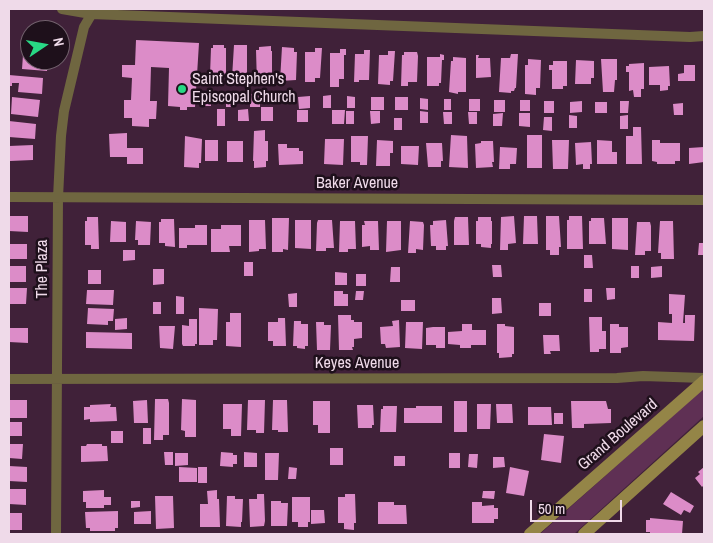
<!DOCTYPE html>
<html>
<head>
<meta charset="utf-8">
<style>
  body { margin:0 }
  #map { position:relative; width:713px; height:543px; overflow:hidden; background:#402139; font-family:"Archivo Narrow",sans-serif }
  canvas { display:block }
  .frame { position:absolute; inset:0; border:10px solid #efdae9; pointer-events:none }
  .north { position:absolute; left:20px; top:20px; width:50px; height:50px; box-sizing:border-box; background:#1e101b; border:1px solid #72616d; border-radius:50%; rotate:78deg; font-size:14px; font-weight:700; line-height:20px; text-align:center; color:#efdae9 }
  .north::after { content:''; display:block; margin:auto; width:18px; height:22px; background:#28d885; clip-path:polygon(50% 0,100% 100%,50% 72%,0 100%) }
  .scale { position:absolute; left:530px; top:500px; width:92px; height:22px; box-sizing:border-box; border:2px solid #efdae9; border-top:0; padding-left:6px; font-size:15px; line-height:18px; white-space:nowrap; color:#efdae9; -webkit-text-stroke:4px #1e101b; paint-order:stroke }
</style>
</head>
<body>
<div id="map">
<canvas width="713" height="543"></canvas>
<div class="frame"></div>
<div class="north">N</div>
<div class="scale">50 m</div>
</div>
<script>
const c = document.querySelector('canvas').getContext('2d');
c.lineJoin = 'round';
function fillPath(path, color) { c.fillStyle = color; c.fill(path, 'evenodd'); }
const poly = rows => new Path2D(rows.map(r => 'M' + r).join(''));
function stroke(path, color, width, dash) { c.strokeStyle = color; c.lineWidth = width; c.lineCap = dash ? 'butt' : 'round'; c.setLineDash(dash || []); c.stroke(path); }
function write(font, color, halo, rows, align = 'center') {
  c.font = font + ' "Archivo Narrow",sans-serif'; c.lineWidth = 5; c.setLineDash([]); c.textBaseline = 'middle'; c.strokeStyle = halo; c.fillStyle = color; for (const [text, x, y, turn = 0] of rows) {
    c.save(); c.translate(x, y); c.rotate((+turn || 0) * Math.PI / 180); c.textAlign = isNaN(turn) ? turn : align; if (halo) c.strokeText(text, 0, 0); c.fillText(text, 0, 0); c.restore();
  }
}
const green = poly([
  [704,388,704,416,574,534,540,534]
]);
const building = poly([
  [136,40,199,43,195,107,187,107,187,110,180,110,180,107,168,106,169,68,151,67,150,101,157,101,156,119,149,119,149,127,132,126,132,118,124,118,124,100,131,100,132,78,122,77,122,65,135,65],
  [213,45,224,45,224,48,226,48,226,75,210,75,211,48,213,48],
  [234,45,247,45,247,78,232,78],
  [271,46,271,51,272,51,272,78,264,78,265,84,257,84,256,50,259,50,259,47],
  [282,47,294,48,294,52,297,52,296,80,280,81],
  [315,48,322,48,320,78,315,78,315,82,305,82,305,52,315,52],
  [340,49,346,49,346,55,344,55,344,79,339,79,339,87,330,87,330,53,340,53],
  [364,50,370,50,369,80,359,80,359,82,354,82,355,54,364,54],
  [388,51,395,51,393,81,390,81,390,85,378,84,379,55,388,55],
  [404,52,417,52,418,56,417,82,408,82,408,86,401,86,402,55,404,55],
  [440,54,444,55,444,60,442,60,441,83,439,83,439,86,427,86,427,57,440,57],
  [511,54,518,54,516,88,515,88,514,91,511,91,511,93,499,92,501,58,510,58],
  [23,55,30,56,30,60,48,60,47,71,22,69],
  [476,55,479,55,478,58,490,58,491,77,476,78],
  [453,57,466,58,466,92,458,92,458,94,449,92,451,61,453,61],
  [528,59,541,60,540,88,536,88,536,95,525,94,525,65,528,65],
  [601,59,617,59,617,80,615,80,614,92,603,92],
  [576,60,594,61,594,78,591,78,591,84,575,84],
  [553,61,567,61,567,86,563,86,563,89,552,89,552,70,549,70,549,65,553,65],
  [644,63,644,89,641,89,641,97,634,97,633,90,629,91,629,72,626,72,626,66,629,66,629,64],
  [684,65,695,65,695,81,678,81,678,74,684,73],
  [669,66,670,86,668,86,668,90,660,91,660,85,649,85,649,67],
  [9,75,43,78,42,94,18,92,19,83,12,83,12,86,9,86],
  [260,93,260,107,250,107,250,94],
  [203,94,211,94,211,106,203,106],
  [226,94,235,94,235,107,226,107],
  [331,95,331,108,323,108,323,96],
  [310,96,310,108,299,109,298,97],
  [347,96,355,97,355,108,347,108],
  [12,97,40,100,38,117,11,114],
  [371,97,384,97,384,110,371,110],
  [395,97,408,97,408,110,395,110],
  [420,98,428,99,428,110,420,109],
  [444,99,451,99,451,110,444,110],
  [469,99,480,99,480,111,469,111],
  [494,100,505,100,505,112,494,112],
  [520,100,530,100,530,111,520,111],
  [544,101,554,101,554,113,544,113],
  [582,101,582,112,570,113,570,102],
  [620,101,629,101,628,113,620,113],
  [595,102,607,102,607,113,595,113],
  [683,103,683,115,674,115,673,104],
  [261,107,273,107,273,121,261,121],
  [217,109,225,109,225,126,217,126],
  [248,109,249,121,238,121,238,110],
  [297,110,308,110,308,122,297,122],
  [332,110,345,110,344,124,332,124],
  [346,111,354,111,354,124,346,124],
  [370,111,380,111,380,123,371,124],
  [420,111,428,112,428,123,420,123],
  [443,112,452,112,452,124,444,124],
  [468,112,477,112,477,124,469,124],
  [503,113,502,126,493,126,493,114],
  [519,113,530,113,530,127,519,126],
  [569,115,577,116,577,128,569,128],
  [628,115,628,129,620,129,620,116],
  [544,117,552,117,552,131,543,130],
  [394,118,402,118,402,130,394,130],
  [9,121,36,124,35,139,9,137],
  [633,127,641,127,642,164,626,164,626,136,633,136],
  [265,130,265,141,268,141,268,161,266,161,266,167,254,168,254,161,253,161,254,131],
  [127,133,127,148,143,148,143,164,127,164,127,157,110,157,109,134],
  [451,135,467,136,468,168,449,167],
  [527,135,542,135,542,168,527,168],
  [185,136,202,139,201,163,199,163,199,168,184,167],
  [351,136,368,136,367,165,360,165,360,162,351,162],
  [325,139,344,139,343,165,324,164],
  [205,140,218,140,218,161,205,161],
  [377,140,393,141,393,153,390,153,390,166,376,166],
  [552,140,569,140,568,169,553,169],
  [597,140,612,141,612,152,617,152,617,164,597,164],
  [652,140,660,140,660,143,680,143,680,161,675,161,675,164,657,164,657,162,652,161],
  [227,141,243,141,243,162,227,162],
  [481,141,493,141,494,162,492,162,493,167,476,168,475,144,481,143],
  [591,142,592,164,590,164,590,169,583,169,583,164,576,165,575,143],
  [426,143,442,143,443,161,441,161,441,167,428,167],
  [278,144,287,144,287,148,299,148,299,151,303,151,303,164,279,165],
  [33,145,33,160,10,161,9,146],
  [401,146,419,146,418,165,401,164],
  [500,147,517,148,516,164,510,164,510,169,499,169],
  [704,147,704,162,689,164,689,148],
  [9,216,28,216,28,232,9,231],
  [514,216,516,243,508,244,508,250,500,250,501,217],
  [524,216,537,216,538,244,523,244],
  [546,216,559,216,561,247,559,247,559,255,550,255,550,250,546,250],
  [569,216,582,216,583,249,567,249,567,220,569,220],
  [87,217,98,217,99,249,91,249,91,245,85,245,85,221,87,221],
  [455,217,468,217,469,245,454,245,454,221],
  [478,217,491,217,491,221,492,221,492,244,491,244,491,248,481,247,481,244,476,244,476,221,478,221],
  [272,218,289,218,288,250,283,249,283,252,272,252],
  [591,218,604,218,606,244,589,244,589,221,591,221],
  [612,218,628,218,628,250,612,249],
  [161,219,174,219,175,247,165,246,165,243,159,243,159,222,161,222],
  [249,220,265,220,266,249,259,249,259,251,249,252],
  [295,220,311,220,311,249,295,248],
  [318,220,332,220,334,248,326,248,326,251,316,251,317,223],
  [446,220,448,246,446,246,446,250,436,250,436,246,431,246,430,225,433,225,433,221],
  [111,221,126,222,126,242,110,242],
  [136,221,151,222,150,245,138,245,138,240,135,240],
  [340,221,355,221,356,249,348,249,348,252,339,252],
  [364,221,378,221,379,250,370,250,370,246,362,247,362,225,365,225],
  [387,221,401,221,401,250,386,252],
  [410,221,423,222,424,225,423,250,416,249,416,253,408,253],
  [660,221,673,221,674,259,661,259,661,253,658,253],
  [637,222,650,222,651,226,651,251,645,251,645,255,635,255],
  [195,225,207,225,207,245,187,245,187,248,179,248,179,228,195,228],
  [221,225,241,225,241,246,229,246,230,252,211,252,211,229,221,229],
  [699,243,704,243,704,255,698,255],
  [9,244,27,244,27,259,9,259],
  [123,250,135,250,135,260,123,261],
  [584,255,592,255,593,268,584,268],
  [244,262,253,262,253,276,244,276],
  [492,265,501,265,502,277,493,277],
  [9,266,26,266,26,282,9,282],
  [631,266,639,266,639,278,631,278],
  [662,266,662,277,651,278,651,267],
  [391,267,400,267,400,282,390,282],
  [153,269,164,269,164,284,153,285],
  [88,270,101,270,101,284,88,284],
  [335,272,347,273,347,285,335,285],
  [356,274,366,274,366,286,356,286],
  [9,288,27,288,26,304,9,304],
  [606,288,615,288,615,299,607,300],
  [584,289,592,289,592,302,584,302],
  [87,290,114,290,113,305,86,304],
  [334,291,343,291,343,294,348,294,348,306,334,306],
  [356,291,364,291,363,300,355,300],
  [297,293,297,307,289,307,288,294],
  [669,294,685,295,683,323,685,323,685,315,695,315,694,341,658,340,658,322,672,323,672,314,669,314],
  [176,296,184,297,184,314,176,314],
  [492,298,501,298,502,313,492,314],
  [401,300,415,300,415,311,401,311],
  [153,302,161,302,161,314,153,314],
  [539,303,551,303,551,316,539,316],
  [88,308,114,309,113,321,108,321,108,325,87,324],
  [199,308,218,309,217,340,213,340,213,345,199,345],
  [230,313,241,313,241,347,226,346,226,322,230,322],
  [338,315,351,315,351,320,354,320,354,322,362,322,362,338,354,339,354,347,352,347,353,350,339,350],
  [589,317,602,317,602,331,606,331,606,349,599,349,599,352,590,352],
  [127,318,127,329,115,330,115,319],
  [278,318,285,318,286,346,273,346,273,341,268,341,268,322,278,322],
  [189,319,197,319,197,344,195,344,195,346,183,346,182,344,182,325,189,326],
  [399,320,400,347,386,348,385,344,381,344,380,327,393,326,392,321],
  [294,321,301,321,301,324,308,324,308,346,305,346,305,349,297,348,297,346,293,346],
  [316,322,324,322,324,325,331,325,330,350,317,350],
  [406,322,423,322,422,349,405,348],
  [462,324,472,324,472,330,486,330,486,345,471,345,471,348,460,348,460,345,448,344,448,332,462,331],
  [497,324,505,324,505,326,514,327,514,354,512,354,512,357,499,358,499,353,497,353],
  [610,324,619,324,619,327,628,327,628,347,621,348,621,353,610,353],
  [159,326,175,326,173,349,160,348],
  [433,327,445,327,445,348,436,348,436,345,426,345,426,328],
  [9,328,28,328,28,343,9,342],
  [86,332,132,333,132,349,86,348],
  [543,335,559,335,560,351,550,351,551,354,544,354],
  [155,399,168,399,169,403,169,435,163,435,163,440,154,440],
  [182,399,196,400,196,437,185,437,185,431,181,430],
  [9,400,27,400,27,418,9,418],
  [147,400,148,423,134,423,133,401],
  [248,400,265,400,264,433,256,433,256,430,247,430],
  [273,400,287,400,288,432,278,432,278,430,272,430],
  [313,401,330,401,330,433,318,433,318,425,313,425],
  [454,401,467,401,467,432,454,432],
  [571,401,606,401,608,409,611,409,611,423,584,424,584,428,572,428],
  [111,404,110,407,116,407,117,421,90,422,90,419,84,420,84,407,90,407,90,405],
  [223,404,242,404,241,436,231,436,231,429,223,429],
  [477,404,491,404,490,429,477,429],
  [496,404,512,404,513,423,497,423],
  [357,405,373,405,374,425,372,425,372,428,358,428],
  [383,406,397,406,396,432,380,432,381,409,383,409],
  [416,406,442,406,442,423,404,423,404,408,416,408],
  [528,407,551,407,552,425,528,425],
  [554,413,563,413,563,424,554,424],
  [9,422,22,422,22,436,9,436],
  [143,428,151,428,151,444,143,444],
  [111,431,123,431,123,443,111,443],
  [544,434,564,436,561,463,541,460],
  [9,444,23,444,22,459,9,458],
  [87,444,102,444,102,446,107,446,108,461,81,462,81,446,86,446],
  [330,448,343,448,343,465,330,465],
  [164,452,173,452,173,465,165,465],
  [221,452,233,453,233,455,237,455,237,464,233,464,233,467,220,466],
  [244,452,257,453,257,467,244,467],
  [175,453,188,453,188,465,175,466],
  [265,453,279,453,278,480,265,480],
  [449,453,460,453,460,468,449,468],
  [469,454,478,454,477,468,468,467],
  [394,456,405,456,405,466,394,466],
  [493,457,504,457,505,467,493,468],
  [9,466,27,467,27,482,9,481],
  [179,467,197,468,197,482,179,482],
  [198,467,207,467,207,483,198,483],
  [289,467,297,468,296,479,288,479],
  [510,467,529,471,524,496,506,493],
  [704,467,704,485,702,487,695,478,700,474,698,472],
  [9,489,26,489,26,505,9,504],
  [104,490,104,497,111,497,111,505,104,505,104,508,86,508,86,502,83,502,83,491],
  [217,490,217,499,219,499,220,527,200,527,200,504,208,504,207,491],
  [483,491,495,491,494,499,482,498],
  [671,492,694,506,690,513,684,510,681,515,663,504],
  [257,494,264,494,265,521,264,526,250,527,249,499,257,499],
  [345,494,355,494,356,523,354,523,354,530,344,529,344,523,338,523,338,497,345,497],
  [155,496,173,496,174,528,156,529],
  [227,496,235,496,235,499,243,499,242,522,241,522,241,527,226,526],
  [292,497,310,497,310,522,308,522,308,527,298,527,298,522,292,522],
  [131,501,140,501,140,507,131,508],
  [271,501,281,501,281,503,288,503,287,526,271,526],
  [378,502,394,502,394,505,406,505,407,524,378,524],
  [472,502,482,502,482,506,494,505,494,508,498,508,498,519,494,519,494,523,472,523],
  [311,510,324,510,325,523,311,524],
  [118,511,118,528,115,528,115,531,90,531,90,528,86,528,85,512],
  [151,511,151,524,134,524,134,512],
  [9,513,22,513,22,530,9,530],
  [650,518,683,521,682,534,650,534,650,532,646,532,646,520,650,520]
]);
const street = poly([
  [62,9,91,14,690,37,704,36],
  [9,197,704,200],
  [9,379,617,378,643,376,704,378],
  [56,534,58,198,61,136,64,111,84,27,94,10]
]);
const secondary = poly([
  [530,534,704,381],
  [584,534,704,426]
]);
const markers = [
  [182,89,5,"#28d885"]
];
const poiNames = [
  ["Saint Stephen's",192,80],
  ["Episcopal Church",192,98]
];
const streetNames = [
  ["Baker Avenue",357,184],
  ["The Plaza",43,269,-90],
  ["Keyes Avenue",357,364],
  ["Grand Boulevard",618,435,-41]
];
fillPath(green, '#5f3054');
fillPath(building, '#dc8cc8');
stroke(street, '#6f6640', 10);
stroke(secondary, '#948547', 12);
for (const [x, y, r, color] of markers) { const dot = new Path2D(); dot.arc(x, y, r, 0, 2 * Math.PI); c.fillStyle = color; c.fill(dot); stroke(dot, '#1e101b', 2); }
write('16px', '#efdae9', '#1e101b', poiNames, 'left');
write('16px', '#efdae9', '#1e101b', streetNames);
</script>
</body>
</html>
